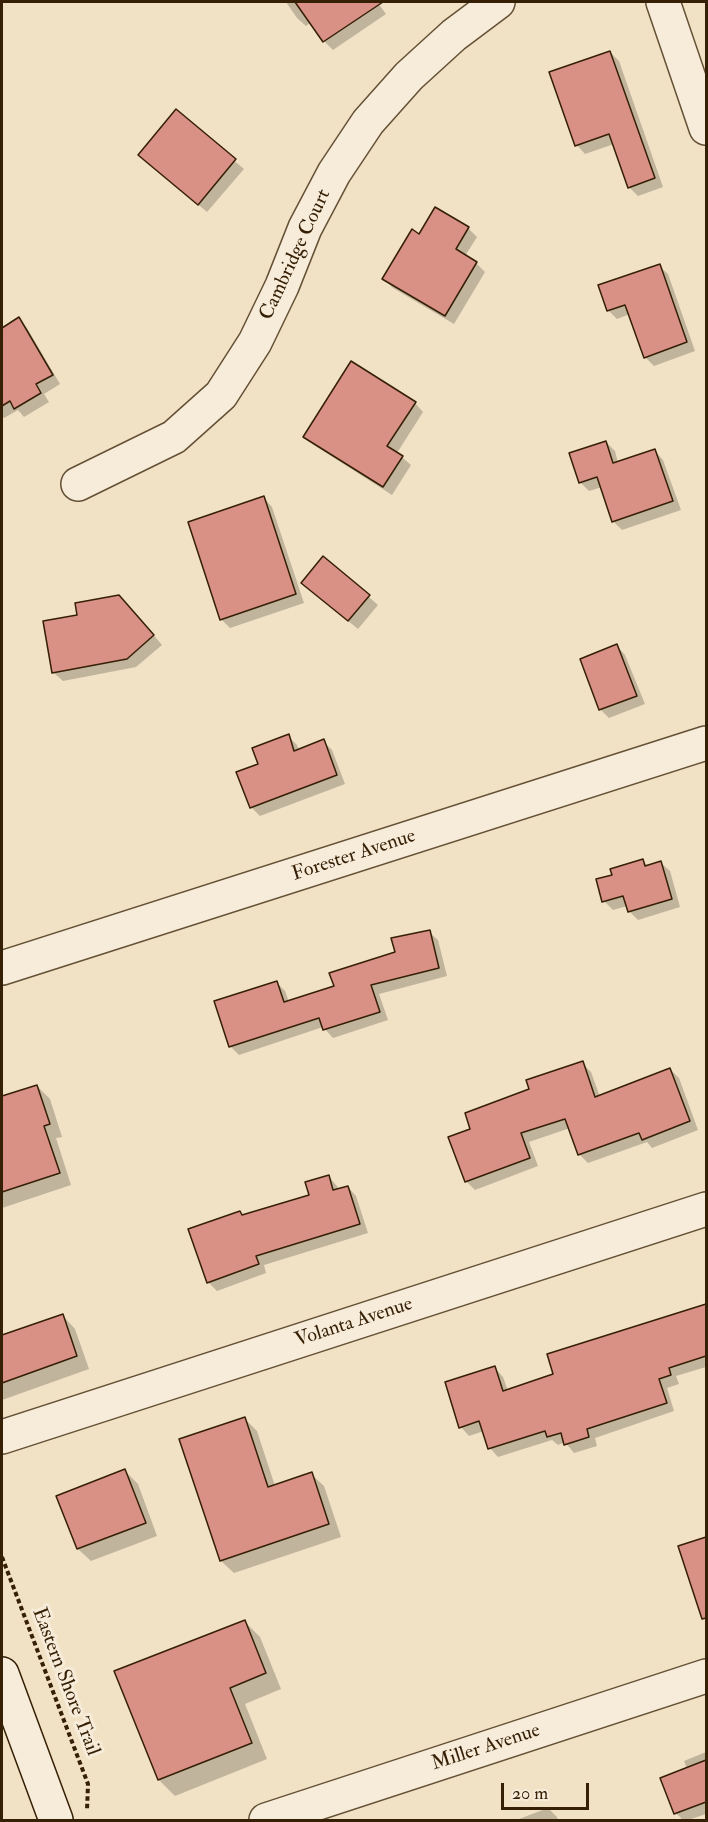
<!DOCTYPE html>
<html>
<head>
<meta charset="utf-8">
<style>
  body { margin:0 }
  #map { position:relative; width:708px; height:1822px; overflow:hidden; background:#f1e1c5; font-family:"IM FELL Double Pica",serif }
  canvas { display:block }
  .frame { position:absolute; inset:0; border:3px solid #351f05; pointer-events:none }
  .scale { position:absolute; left:501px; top:1783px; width:88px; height:27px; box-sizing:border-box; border:3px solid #351f05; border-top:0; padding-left:8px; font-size:18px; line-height:21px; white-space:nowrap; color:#351f05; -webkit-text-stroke:4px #f6ecd9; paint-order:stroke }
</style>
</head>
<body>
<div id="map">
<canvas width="708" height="1822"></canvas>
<div class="frame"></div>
<div class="scale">20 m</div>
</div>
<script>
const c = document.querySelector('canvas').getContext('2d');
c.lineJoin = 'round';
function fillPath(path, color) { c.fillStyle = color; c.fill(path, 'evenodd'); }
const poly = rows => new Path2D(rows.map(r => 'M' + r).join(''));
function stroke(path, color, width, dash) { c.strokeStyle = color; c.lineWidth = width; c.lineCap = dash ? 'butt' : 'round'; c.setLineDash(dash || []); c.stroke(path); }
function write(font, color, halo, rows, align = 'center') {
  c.font = font + ' "IM FELL Double Pica",serif'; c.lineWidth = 6; c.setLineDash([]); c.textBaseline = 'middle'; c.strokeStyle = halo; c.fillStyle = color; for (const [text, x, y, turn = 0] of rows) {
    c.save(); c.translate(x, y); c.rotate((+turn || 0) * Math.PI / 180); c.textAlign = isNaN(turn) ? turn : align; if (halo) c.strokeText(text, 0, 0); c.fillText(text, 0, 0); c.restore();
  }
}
const shadow = poly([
  [286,2,377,2,386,14,333,50,324,41,311,22,306,26,297,18],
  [610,52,619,61,663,187,638,196,629,187,614,144,585,154,577,145],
  [176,112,244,169,207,212,149,163],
  [468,228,477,237,465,256,476,263,485,272,454,324,393,288,384,279,420,236],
  [659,266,668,274,695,351,654,366,645,357,630,314,617,319,608,310],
  [18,319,27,328,60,384,44,394,49,402,24,417,18,410,4,418,2,416,2,329],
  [415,403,423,412,397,453,411,465,392,495,314,445,305,436],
  [606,442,615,451,618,463,655,451,663,460,681,510,622,530,613,521,602,487,589,491,580,482],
  [264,498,272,507,304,603,230,628,221,619],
  [324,558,378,605,358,629,312,591],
  [128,605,162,645,136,667,63,681,54,673,79,616],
  [617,646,625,655,645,704,609,718,600,709],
  [288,736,297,745,299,750,323,741,332,750,345,784,260,816,251,807,260,764],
  [643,861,648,866,661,863,670,871,680,907,638,920,629,911,627,906,613,910,604,901,614,876],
  [429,932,438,940,447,976,379,994,388,1020,333,1038,323,1027,239,1055,230,1046,276,982,285,991,289,1002,336,987,397,953],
  [582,1063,591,1072,600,1097,670,1069,679,1078,698,1130,652,1148,647,1142,588,1163,579,1154,570,1128,529,1142,538,1166,475,1190,466,1181,472,1130,531,1090],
  [37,1086,50,1099,62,1137,56,1138,71,1185,2,1208,2,1098],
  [329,1177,337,1186,339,1190,348,1187,356,1196,368,1233,264,1265,266,1273,217,1291,208,1282,240,1213,243,1216,311,1196],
  [706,1306,706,1367,676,1376,679,1384,667,1388,674,1411,595,1438,597,1446,574,1453,565,1442,558,1445,552,1440,498,1457,490,1448,484,1431,469,1436,461,1427,495,1368,503,1377,508,1391,555,1375,549,1355],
  [63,1316,75,1329,89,1369,2,1400,2,1337],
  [244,1418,257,1431,275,1486,311,1474,324,1486,341,1537,234,1573,221,1561],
  [125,1471,138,1484,157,1536,91,1561,78,1549],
  [706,1538,706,1600,704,1601,680,1547],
  [244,1621,260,1637,281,1689,245,1704,267,1759,175,1796,159,1780],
  [706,1752,706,1814,688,1820,683,1820,676,1813,687,1769,684,1761],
  [548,1808,557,1817,558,1820,519,1820,519,1819]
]);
const building = poly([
  [295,2,383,2,323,42,295,2],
  [610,51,655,178,628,188,609,134,575,146,549,72,610,51],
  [176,109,236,159,198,205,138,155,176,109],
  [435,207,469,227,456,249,477,262,445,316,382,279,412,229,419,234,435,207],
  [660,264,687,342,644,358,625,305,607,311,598,285,660,264],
  [19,317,53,375,36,384,41,393,14,409,10,401,2,406,2,328,19,317],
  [351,361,416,402,387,446,403,456,383,487,303,437,351,361],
  [606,441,613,463,655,449,673,501,612,522,597,477,579,483,569,453,606,441],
  [264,496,296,594,220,620,188,522,264,496],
  [323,556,370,595,348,621,301,583,323,556],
  [119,595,154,635,127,659,52,673,43,621,77,615,75,603,119,595],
  [617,644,637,696,599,710,580,659,617,644],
  [289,734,294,751,324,739,337,775,250,808,236,772,258,764,252,748,289,734],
  [643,859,645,866,661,861,672,899,628,912,623,896,602,902,596,879,612,875,610,869,643,859],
  [430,930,439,968,371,985,380,1012,323,1030,319,1018,229,1047,214,1001,277,981,284,1002,334,986,329,973,395,952,391,938,430,930],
  [583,1061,595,1097,670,1068,690,1121,642,1140,639,1133,578,1155,565,1119,521,1133,530,1158,465,1182,448,1137,470,1129,465,1113,529,1089,526,1080,583,1061],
  [37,1085,50,1124,44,1126,60,1173,2,1192,2,1096,37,1085],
  [329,1175,333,1190,348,1186,360,1224,256,1256,259,1264,207,1283,188,1229,240,1211,242,1215,309,1195,305,1182,329,1175],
  [706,1304,706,1356,669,1368,671,1375,659,1379,667,1403,587,1429,589,1437,564,1445,561,1433,547,1437,545,1431,488,1449,479,1421,459,1428,445,1382,495,1366,503,1391,553,1374,547,1354,706,1304],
  [63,1314,77,1356,2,1383,2,1335,63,1314],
  [245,1417,268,1487,312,1472,329,1524,220,1561,179,1439,245,1417],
  [125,1469,146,1523,77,1549,56,1496,125,1469],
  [706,1537,706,1618,702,1619,678,1546,706,1537],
  [245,1620,266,1673,230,1688,252,1743,158,1780,114,1671,245,1620],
  [706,1760,706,1802,674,1814,660,1778,706,1760]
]);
const path = poly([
  [2,1557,88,1784,87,1810]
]);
const minor = poly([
  [663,2,706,128],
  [78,484,174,437,221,395,255,342,282,286,305,228,334,173,368,122,409,76,454,35,498,2],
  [2,968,706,743],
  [2,1437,706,1209],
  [266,1820,706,1676]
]);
const secondary = poly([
  [2,1674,56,1820]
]);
const streetNames = [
  ["Cambridge Court",296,255,-65],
  ["Forester Avenue",354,856,-18],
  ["Volanta Avenue",354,1323,-18],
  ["Eastern Shore Trail",65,1682,69],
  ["Miller Avenue",486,1748,-18]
];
fillPath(shadow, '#0003');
fillPath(building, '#d99186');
stroke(building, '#351f05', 1.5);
stroke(minor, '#645035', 36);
stroke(secondary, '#351f05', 36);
stroke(path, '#351f05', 4, [4.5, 3]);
stroke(minor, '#f6ecd9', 33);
stroke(secondary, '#f6ecd9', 33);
write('20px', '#351f05', '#f6ecd9', streetNames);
</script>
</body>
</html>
